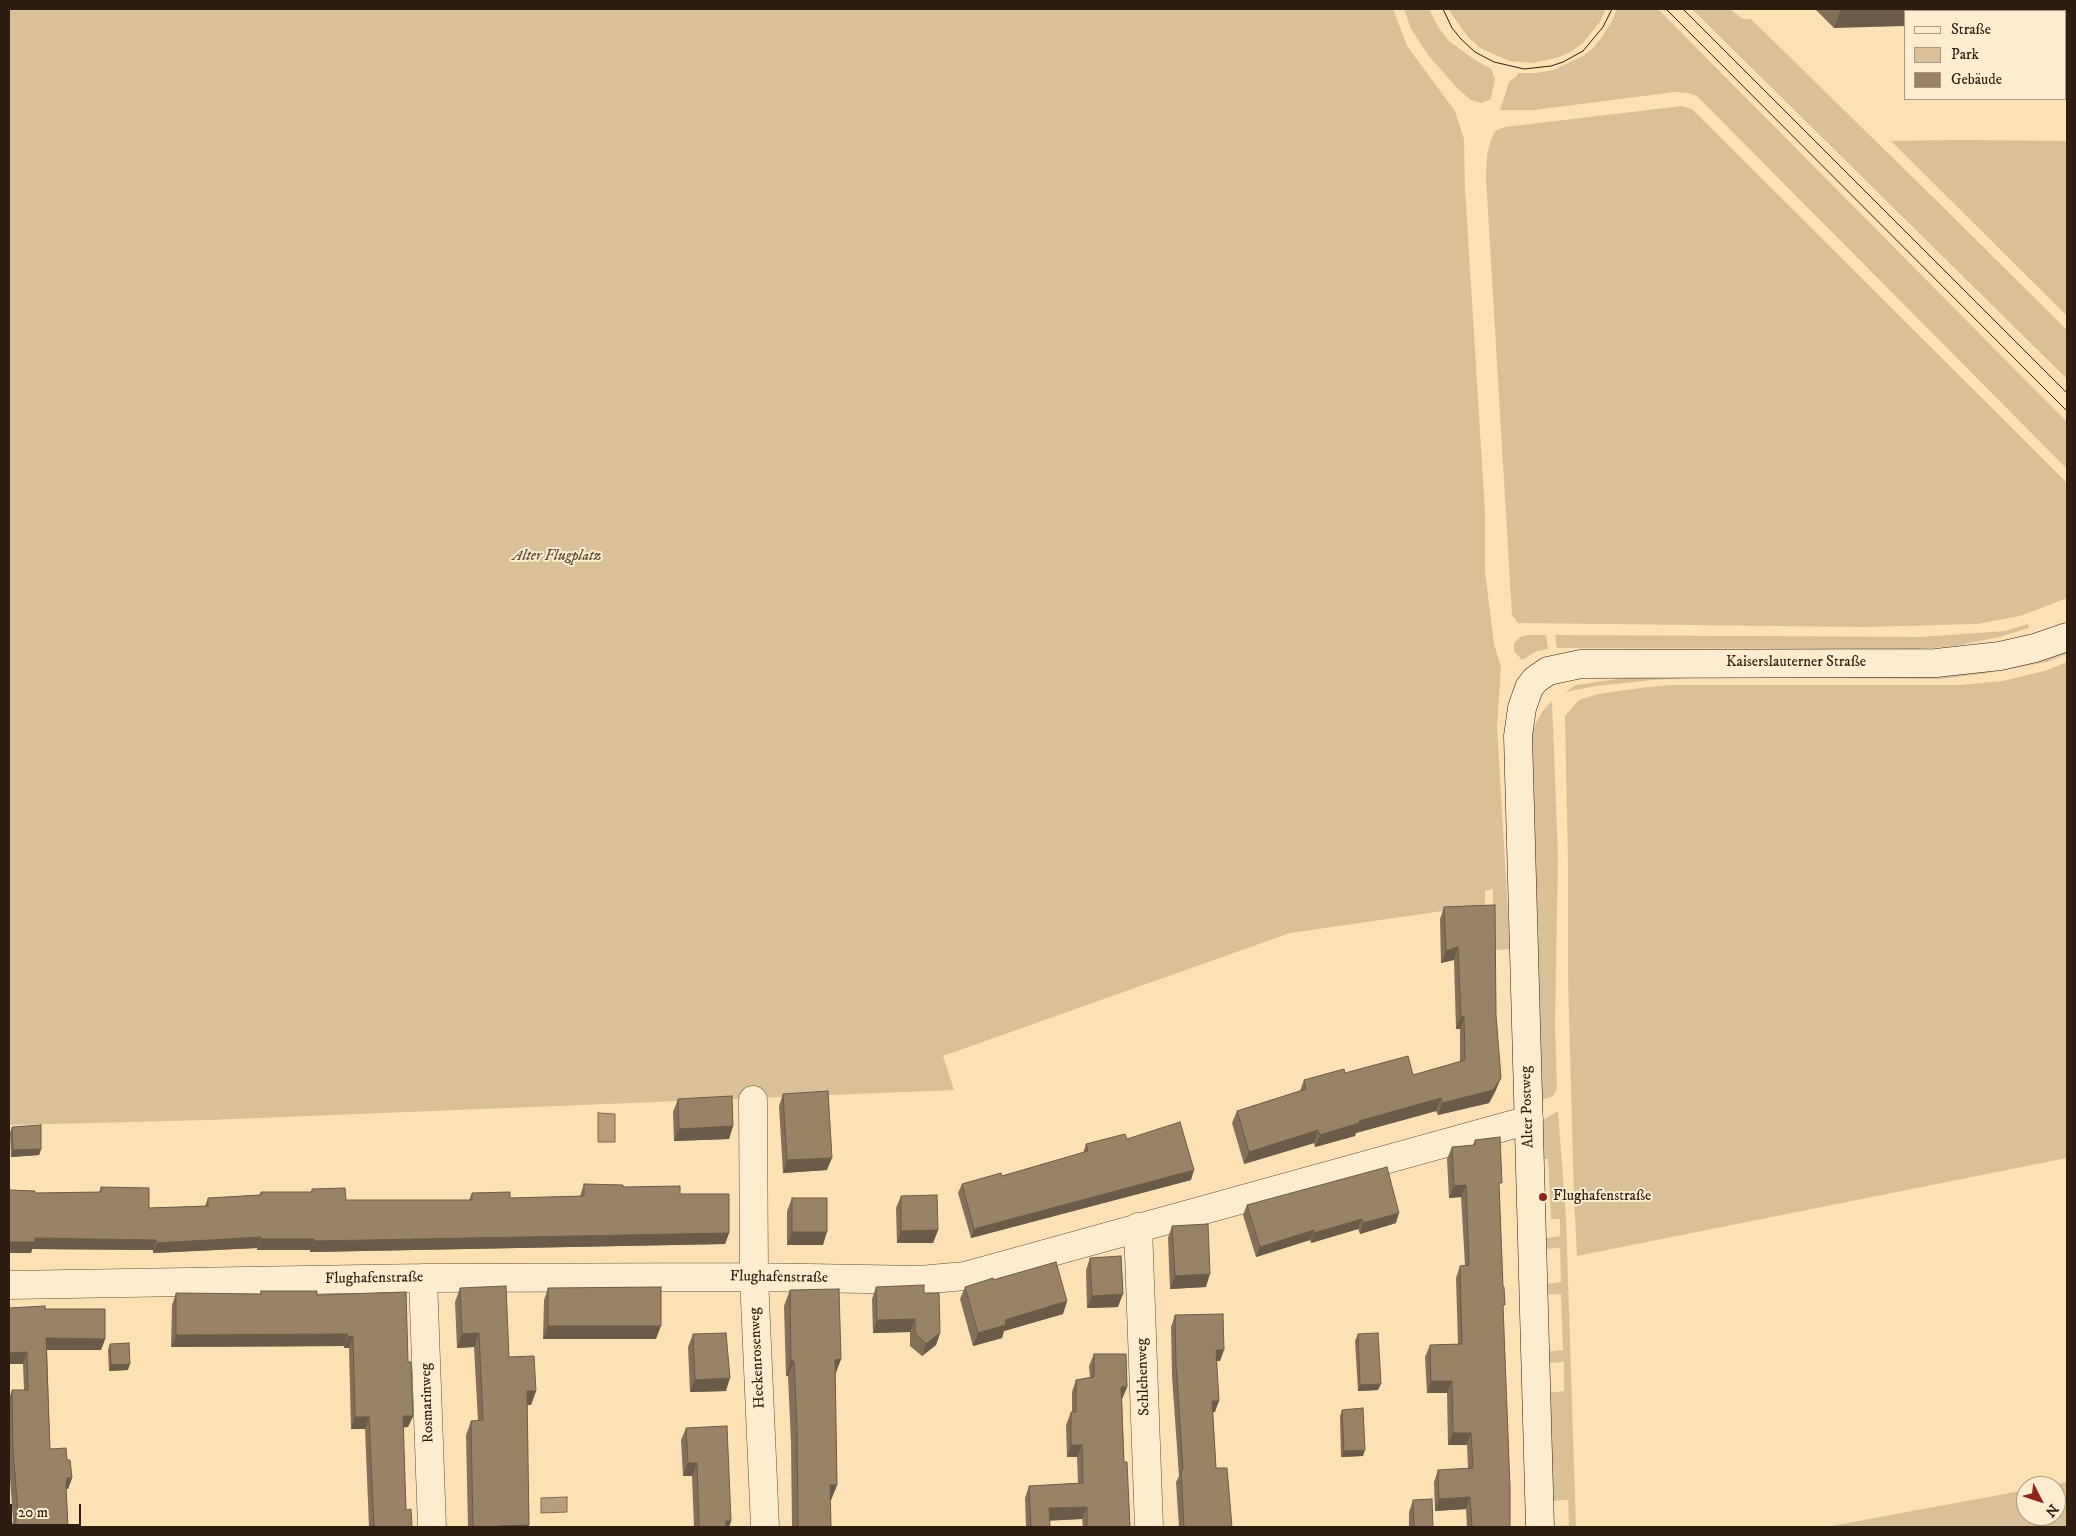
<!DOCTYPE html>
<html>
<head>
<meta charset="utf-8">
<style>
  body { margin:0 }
  #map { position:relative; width:2076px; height:1536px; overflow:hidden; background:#fce1b4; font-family:"IM FELL DW Pica",serif }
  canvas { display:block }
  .frame { position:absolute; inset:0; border:10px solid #2f1c11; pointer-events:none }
  .legend { position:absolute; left:1904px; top:10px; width:162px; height:90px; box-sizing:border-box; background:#fdecce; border:1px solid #ab9982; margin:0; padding:6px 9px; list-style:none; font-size:15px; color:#2f1c11 }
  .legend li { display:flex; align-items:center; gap:10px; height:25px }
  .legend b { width:25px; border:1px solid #ab9982 }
  .north { position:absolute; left:2016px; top:1476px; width:50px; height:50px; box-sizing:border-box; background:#fdecce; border:1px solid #ab9982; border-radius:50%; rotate:131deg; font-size:14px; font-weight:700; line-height:20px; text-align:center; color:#2f1c11 }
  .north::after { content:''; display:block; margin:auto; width:18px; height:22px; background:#8f2418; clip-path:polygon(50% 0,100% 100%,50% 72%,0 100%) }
  .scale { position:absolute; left:10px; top:1504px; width:71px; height:22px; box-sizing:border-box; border:2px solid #2f1c11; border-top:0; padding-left:6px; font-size:15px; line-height:18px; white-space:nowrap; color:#2f1c11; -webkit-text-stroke:4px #fdecce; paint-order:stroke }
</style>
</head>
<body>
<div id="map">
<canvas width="2076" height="1536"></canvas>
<div class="frame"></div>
<ul class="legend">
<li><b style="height:6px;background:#fdecce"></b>Straße</li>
<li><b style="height:14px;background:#d9c098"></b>Park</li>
<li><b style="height:14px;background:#9a8266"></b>Gebäude</li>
</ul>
<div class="north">N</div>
<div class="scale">20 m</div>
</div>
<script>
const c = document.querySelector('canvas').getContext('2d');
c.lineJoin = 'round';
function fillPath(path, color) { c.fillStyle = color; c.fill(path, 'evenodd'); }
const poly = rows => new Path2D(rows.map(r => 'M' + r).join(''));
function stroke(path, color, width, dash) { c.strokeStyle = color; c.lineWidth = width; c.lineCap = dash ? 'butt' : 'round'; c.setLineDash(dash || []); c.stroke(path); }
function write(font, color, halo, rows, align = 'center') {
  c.font = font + ' "IM FELL DW Pica",serif'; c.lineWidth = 4; c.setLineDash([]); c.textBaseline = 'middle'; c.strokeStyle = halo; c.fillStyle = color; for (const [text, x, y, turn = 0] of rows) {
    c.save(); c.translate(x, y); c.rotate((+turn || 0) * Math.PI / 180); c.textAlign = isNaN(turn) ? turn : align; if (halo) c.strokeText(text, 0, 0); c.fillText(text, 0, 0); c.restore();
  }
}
const green = poly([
  [9,9,1393,9,1407,46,1455,111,1464,139,1465,188,1485,512,1485,571,1494,644,1501,667,1497,726,1510,949,1493,950,1493,889,1485,891,1485,905,1290,933,943,1056,954,1090,209,1120,9,1125],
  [1404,9,1429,9,1438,27,1449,41,1475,60,1491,69,1495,79,1491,99,1481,103,1471,100,1458,89,1428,55,1411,29],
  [1448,9,1606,9,1600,22,1583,43,1572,51,1559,57,1533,63,1509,61,1480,48,1468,37],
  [1617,9,1658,9,2067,422,2067,469,1697,96,1688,93,1675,92,1534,110,1500,110,1509,82,1517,76,1518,73,1536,73,1553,70,1583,56,1594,47,1602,37,1612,21],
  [1692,9,1729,9,1743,19,1751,19,1950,214,2067,330,2067,379],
  [1682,106,1692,109,2067,483,2067,598,2020,616,1977,624,1864,627,1518,623,1512,615,1486,178,1487,155,1491,140,1495,131,1505,127],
  [1961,140,2067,141,2067,316,1891,141],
  [2028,624,2029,628,1999,637,1956,646,1919,649,1557,648,1555,635,1921,637,2005,631],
  [1529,635,1546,635,1548,649,1537,651,1522,660,1514,651,1514,643,1520,637],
  [2067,648,2067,654,2047,662,1982,674,1939,679,1708,677,1654,680,1596,686,1565,692,1576,685,1631,677],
  [2067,662,2067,1158,1577,1256,1574,1198,1568,978,1568,863,1565,716,1579,700,1598,694,1648,687,1673,685,1960,685,2003,681,2048,670],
  [1552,701,1558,855,1555,1025,1557,1089,1553,1096,1541,1100,1538,948,1529,741,1535,725,1542,712],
  [1558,1111,1566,1218,1576,1527,1549,1527,1569,1525,1568,1500,1548,1501,1547,1393,1564,1391,1564,1362,1546,1363,1545,1352,1563,1350,1561,1294,1544,1295,1544,1284,1561,1282,1560,1248,1543,1249,1543,1239,1560,1236,1560,1219,1551,1219,1548,1159,1540,1159,1538,1123],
  [2067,1482,2067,1527,1826,1527,2026,1490,2026,1516,2056,1516,2056,1486,2045,1486]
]);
const water = poly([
  [598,1113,615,1114,615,1142,598,1142,598,1113],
  [567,1497,567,1512,541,1513,541,1498,567,1497]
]);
const minor = poly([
  [2011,9,2013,11],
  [2065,61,2067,63],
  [753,1100,754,1277,765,1527],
  [1138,1227,1149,1527],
  [423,1278,432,1527],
  [9,1285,423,1278,754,1277,920,1280,965,1276,1529,1120]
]);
const secondary = poly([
  [1540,1527,1518,736,1522,708,1529,688,1535,680,1548,671,1581,664,1936,663,2000,656,2035,648,2067,637]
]);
const tram = poly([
  [1443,9,1452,28,1461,39,1475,52,1494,62,1524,69,1551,66,1563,62,1583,51,1603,27,1612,9],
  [1666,9,2067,411],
  [1683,9,2067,393]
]);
const wall = poly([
  [1815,9,1979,9,1978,11,1905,11,1834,28],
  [1495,905,1496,1090,1489,1103,1438,1115,1436,1111,1356,1133,1355,1136,1315,1147,1314,1143,1244,1164,1232,1123,1237,1111,1300,1091,1304,1080,1345,1073,1413,1075,1460,1062,1460,1029,1456,1029,1454,960,1441,963,1440,919,1444,907],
  [783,1094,827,1170,783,1173,779,1106],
  [678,1099,733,1126,729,1139,674,1141,673,1112],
  [12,1127,41,1149,39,1155,11,1157,10,1133],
  [1127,1139,1191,1180,971,1238,958,1193,962,1184,1002,1176,1083,1153,1086,1144],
  [1475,1140,1499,1191,1510,1527,1467,1527,1466,1509,1435,1511,1434,1482,1438,1470,1468,1468,1467,1445,1448,1445,1447,1393,1427,1393,1425,1357,1430,1345,1458,1344,1456,1278,1460,1266,1465,1265,1461,1197,1449,1198,1447,1159,1452,1147,1473,1145],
  [584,1184,623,1187,680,1194,729,1233,725,1244,310,1252,310,1250,257,1250,257,1248,153,1253,153,1250,32,1249,31,1253,9,1253,9,1190,35,1193,99,1192,101,1187,149,1208,205,1206,208,1198,259,1195,261,1192,311,1192,312,1189,346,1200,469,1200,472,1193,510,1198,580,1196],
  [901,1196,938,1230,933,1243,897,1243,896,1208],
  [792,1198,823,1245,787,1245,787,1211],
  [1247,1205,1396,1223,1360,1234,1358,1229,1311,1243,1310,1240,1256,1257,1243,1215],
  [1172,1226,1206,1287,1170,1289,1168,1238],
  [1090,1258,1118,1307,1087,1308,1086,1270],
  [993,1280,1067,1301,1063,1314,1004,1331,1002,1338,973,1346,960,1299,965,1287],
  [876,1287,924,1293,940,1333,936,1345,922,1356,910,1346,910,1332,873,1333,872,1299],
  [460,1288,509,1357,536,1391,531,1405,527,1405,529,1527,468,1527,466,1435,471,1421,478,1421,474,1347,457,1348,455,1302],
  [548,1288,656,1339,543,1339,544,1300],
  [790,1290,841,1359,835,1375,837,1485,831,1500,830,1500,831,1527,792,1527,791,1443,788,1376,786,1376,784,1306],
  [261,1291,317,1295,408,1362,413,1416,408,1427,403,1427,406,1510,412,1527,369,1527,365,1429,351,1429,349,1348,344,1348,344,1346,171,1347,172,1305,176,1293,260,1294],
  [9,1308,45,1309,105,1339,101,1350,47,1350,50,1449,67,1460,72,1478,68,1489,66,1489,68,1527,12,1527,12,1525,13,1520,9,1464,9,1399,12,1390,24,1390,23,1364,9,1364],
  [1175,1315,1220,1361,1217,1361,1215,1412,1213,1412,1216,1468,1232,1527,1179,1527,1176,1482,1179,1476,1172,1376,1171,1327],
  [693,1334,726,1391,690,1392,688,1347],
  [1358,1334,1378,1390,1358,1391,1355,1341],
  [110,1344,128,1370,109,1371,108,1350],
  [1094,1354,1127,1387,1122,1399,1124,1462,1130,1527,1083,1527,1082,1519,1049,1520,1050,1527,1026,1527,1025,1498,1029,1486,1078,1483,1077,1457,1067,1457,1066,1425,1071,1412,1072,1412,1072,1392,1076,1380,1090,1377,1089,1366],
  [1342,1410,1363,1456,1341,1457,1340,1416],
  [686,1428,731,1521,729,1527,694,1527,692,1476,683,1476,681,1440],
  [1413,1500,1433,1527,1409,1527,1409,1512]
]);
const shadedWall = poly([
  [1841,9,1979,9,1978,11,1905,11,1905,26,1834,28],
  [1458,947,1454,960,1441,963,1446,951],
  [1461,1017,1464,1017,1460,1029,1456,1029],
  [1501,1078,1496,1090,1489,1103,1438,1115,1442,1103],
  [1441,1098,1436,1111,1356,1133,1355,1136,1315,1147,1320,1135,1359,1121],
  [733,1126,729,1139,674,1141,679,1129],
  [1318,1130,1314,1143,1244,1164,1249,1152],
  [41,1149,39,1155,11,1157,13,1150],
  [832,1158,827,1170,783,1173,787,1160],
  [1194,1170,1191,1180,971,1238,974,1229],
  [1466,1185,1461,1197,1449,1198,1454,1186],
  [1399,1213,1396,1223,1360,1234,1363,1223],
  [1362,1219,1358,1229,1311,1243,1314,1233],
  [938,1230,933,1243,897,1243,901,1231],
  [1314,1230,1310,1240,1256,1257,1260,1247],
  [792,1232,827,1232,823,1245,787,1245],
  [729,1233,725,1244,310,1252,314,1241],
  [261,1237,257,1248,153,1253,157,1243],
  [35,1238,156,1240,153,1250,32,1249,31,1253,9,1253,9,1242],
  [261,1239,314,1239,310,1250,257,1250],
  [1210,1274,1206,1287,1170,1289,1175,1276],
  [1123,1294,1118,1307,1087,1308,1092,1296],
  [1067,1301,1063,1314,1004,1331,1002,1338,973,1346,978,1333,1005,1320],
  [915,1319,910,1332,873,1333,877,1320],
  [548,1326,661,1326,656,1339,543,1339],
  [479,1333,474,1347,457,1348,462,1334],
  [940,1333,936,1345,922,1356,926,1344],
  [348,1334,344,1346,171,1347,176,1335],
  [353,1336,349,1348,344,1348,348,1337],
  [46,1338,105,1339,101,1350,42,1350],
  [1216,1350,1224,1350,1220,1361,1212,1361],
  [27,1352,23,1364,9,1364,9,1353],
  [841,1359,835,1375,835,1360],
  [791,1361,794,1361,788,1376,786,1376],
  [130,1364,128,1370,109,1371,111,1365],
  [730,1378,726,1391,690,1392,695,1380],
  [1431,1381,1452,1381,1447,1393,1427,1393],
  [1381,1384,1378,1390,1358,1391,1360,1385],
  [1121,1387,1127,1387,1122,1399,1117,1399],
  [527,1391,536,1391,531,1405,522,1405],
  [1212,1401,1219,1401,1215,1412,1208,1413],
  [403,1416,413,1416,408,1427,398,1428],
  [355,1417,369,1417,365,1429,351,1429],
  [1453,1433,1471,1433,1467,1445,1448,1445],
  [1071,1445,1082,1445,1077,1457,1067,1457],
  [1365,1450,1363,1456,1341,1457,1344,1451],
  [688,1463,697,1463,692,1476,683,1476],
  [67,1478,72,1478,68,1489,63,1489],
  [830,1485,837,1485,831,1500,824,1500],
  [1470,1497,1466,1509,1435,1511,1439,1499],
  [1087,1507,1082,1519,1044,1521,1049,1508],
  [726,1521,731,1521,729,1527,724,1527],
  [529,1525,529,1527,499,1527,499,1526]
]);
const building = poly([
  [1495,905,1496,1015,1501,1078,1493,1090,1442,1103,1441,1098,1359,1121,1359,1123,1320,1135,1318,1130,1249,1152,1237,1111,1306,1089,1304,1080,1344,1069,1345,1073,1408,1056,1413,1075,1465,1060,1464,1017,1461,1017,1458,947,1446,951,1444,907,1495,905],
  [828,1091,832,1158,787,1160,783,1094,828,1091],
  [732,1096,733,1126,679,1129,678,1099,732,1096],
  [1180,1122,1194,1170,974,1229,962,1184,1001,1173,1002,1176,1088,1151,1086,1144,1125,1134,1127,1139,1180,1122],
  [41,1125,41,1149,13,1150,12,1127,41,1125],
  [1500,1137,1502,1183,1499,1183,1503,1287,1504,1287,1505,1305,1503,1305,1510,1487,1510,1527,1472,1527,1470,1497,1439,1499,1438,1470,1473,1468,1471,1433,1453,1433,1452,1381,1431,1381,1430,1345,1462,1344,1460,1266,1469,1265,1466,1185,1454,1186,1452,1147,1475,1145,1475,1140,1500,1137],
  [1387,1167,1399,1213,1363,1223,1362,1219,1314,1233,1314,1230,1260,1247,1247,1205,1387,1167],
  [584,1184,623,1185,623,1187,680,1186,680,1194,729,1194,729,1233,314,1241,314,1239,261,1239,261,1237,157,1243,156,1240,35,1238,35,1242,9,1242,9,1190,35,1191,35,1193,101,1192,101,1187,149,1188,149,1208,208,1206,208,1198,261,1195,261,1192,312,1192,312,1189,345,1188,346,1200,472,1200,472,1193,510,1192,510,1198,584,1196,584,1184],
  [937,1195,938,1230,901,1231,901,1196,937,1195],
  [792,1198,827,1198,827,1232,792,1232,792,1198],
  [1208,1224,1210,1274,1175,1276,1172,1226,1208,1224],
  [1121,1256,1123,1294,1092,1296,1090,1258,1121,1256],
  [1056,1262,1067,1301,1005,1320,1006,1325,978,1333,965,1287,993,1278,993,1280,1056,1262],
  [924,1285,924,1293,939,1293,940,1333,926,1344,915,1333,915,1319,877,1320,876,1287,924,1285],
  [506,1286,509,1357,534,1356,536,1391,527,1391,529,1525,499,1526,499,1527,473,1527,471,1421,483,1420,479,1333,462,1334,460,1288,506,1286],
  [661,1287,661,1326,548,1326,548,1288,661,1287],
  [839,1289,841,1359,835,1360,837,1485,830,1485,831,1527,798,1527,797,1427,794,1361,791,1361,790,1290,839,1289],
  [261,1291,317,1291,317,1295,406,1292,408,1362,411,1362,413,1416,403,1416,406,1510,411,1509,412,1527,374,1527,369,1417,355,1417,353,1336,348,1337,348,1334,176,1335,176,1293,261,1294,261,1291],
  [45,1306,45,1309,105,1309,105,1339,46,1338,50,1449,66,1448,67,1460,70,1460,72,1478,67,1478,66,1486,68,1527,16,1527,16,1513,18,1513,13,1452,12,1390,28,1390,27,1352,9,1353,9,1308,45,1306],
  [1223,1314,1224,1350,1216,1350,1219,1401,1212,1401,1216,1468,1227,1468,1232,1527,1184,1527,1181,1470,1183,1470,1176,1364,1175,1315,1223,1314],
  [726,1333,730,1378,695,1380,693,1334,726,1333],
  [1378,1333,1381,1384,1360,1385,1358,1334,1378,1333],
  [129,1343,130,1364,111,1365,110,1344,129,1343],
  [1094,1354,1126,1354,1127,1387,1121,1387,1124,1462,1127,1462,1130,1527,1087,1527,1087,1507,1049,1508,1050,1527,1031,1527,1029,1486,1083,1483,1082,1445,1071,1445,1071,1412,1076,1412,1076,1380,1094,1377,1094,1354],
  [1363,1408,1365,1450,1344,1451,1342,1410,1363,1408],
  [727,1426,731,1521,726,1521,726,1527,699,1527,697,1463,688,1463,686,1428,727,1426],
  [1432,1499,1433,1527,1414,1527,1413,1500,1432,1499]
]);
const markers = [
  [1543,1197,5,"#8f2418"]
];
const parkNames = [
  ["Alter Flugplatz",557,557]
];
const streetNames = [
  ["Kaiserslauterner Straße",1796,663],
  ["Alter Postweg",1528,1107,-92],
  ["Flughafenstraße",779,1278,1],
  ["Flughafenstraße",374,1279,-1],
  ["Heckenrosenweg",758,1358,-93],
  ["Schlehenweg",1144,1377,-92],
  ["Rosmarinweg",428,1403,-92]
];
const poiNames = [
  ["Flughafenstraße",1553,1197]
];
fillPath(green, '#d9c098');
fillPath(water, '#b69e7d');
stroke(water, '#806a52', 1);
stroke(minor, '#624d3a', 29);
stroke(secondary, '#2f1c11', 29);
stroke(minor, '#fdecce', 28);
stroke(secondary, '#fdecce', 28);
stroke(tram, '#2f1c11', 1);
fillPath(wall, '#847058');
fillPath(shadedWall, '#6c5b47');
fillPath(building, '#9a8266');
stroke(building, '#6c5b47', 1);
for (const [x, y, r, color] of markers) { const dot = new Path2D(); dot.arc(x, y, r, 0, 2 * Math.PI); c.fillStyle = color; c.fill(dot); stroke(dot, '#fdecce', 2); }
write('italic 15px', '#624d3a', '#fdecce', parkNames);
write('15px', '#2f1c11', '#fdecce', streetNames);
write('15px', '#2f1c11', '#fdecce', poiNames, 'left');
</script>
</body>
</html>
